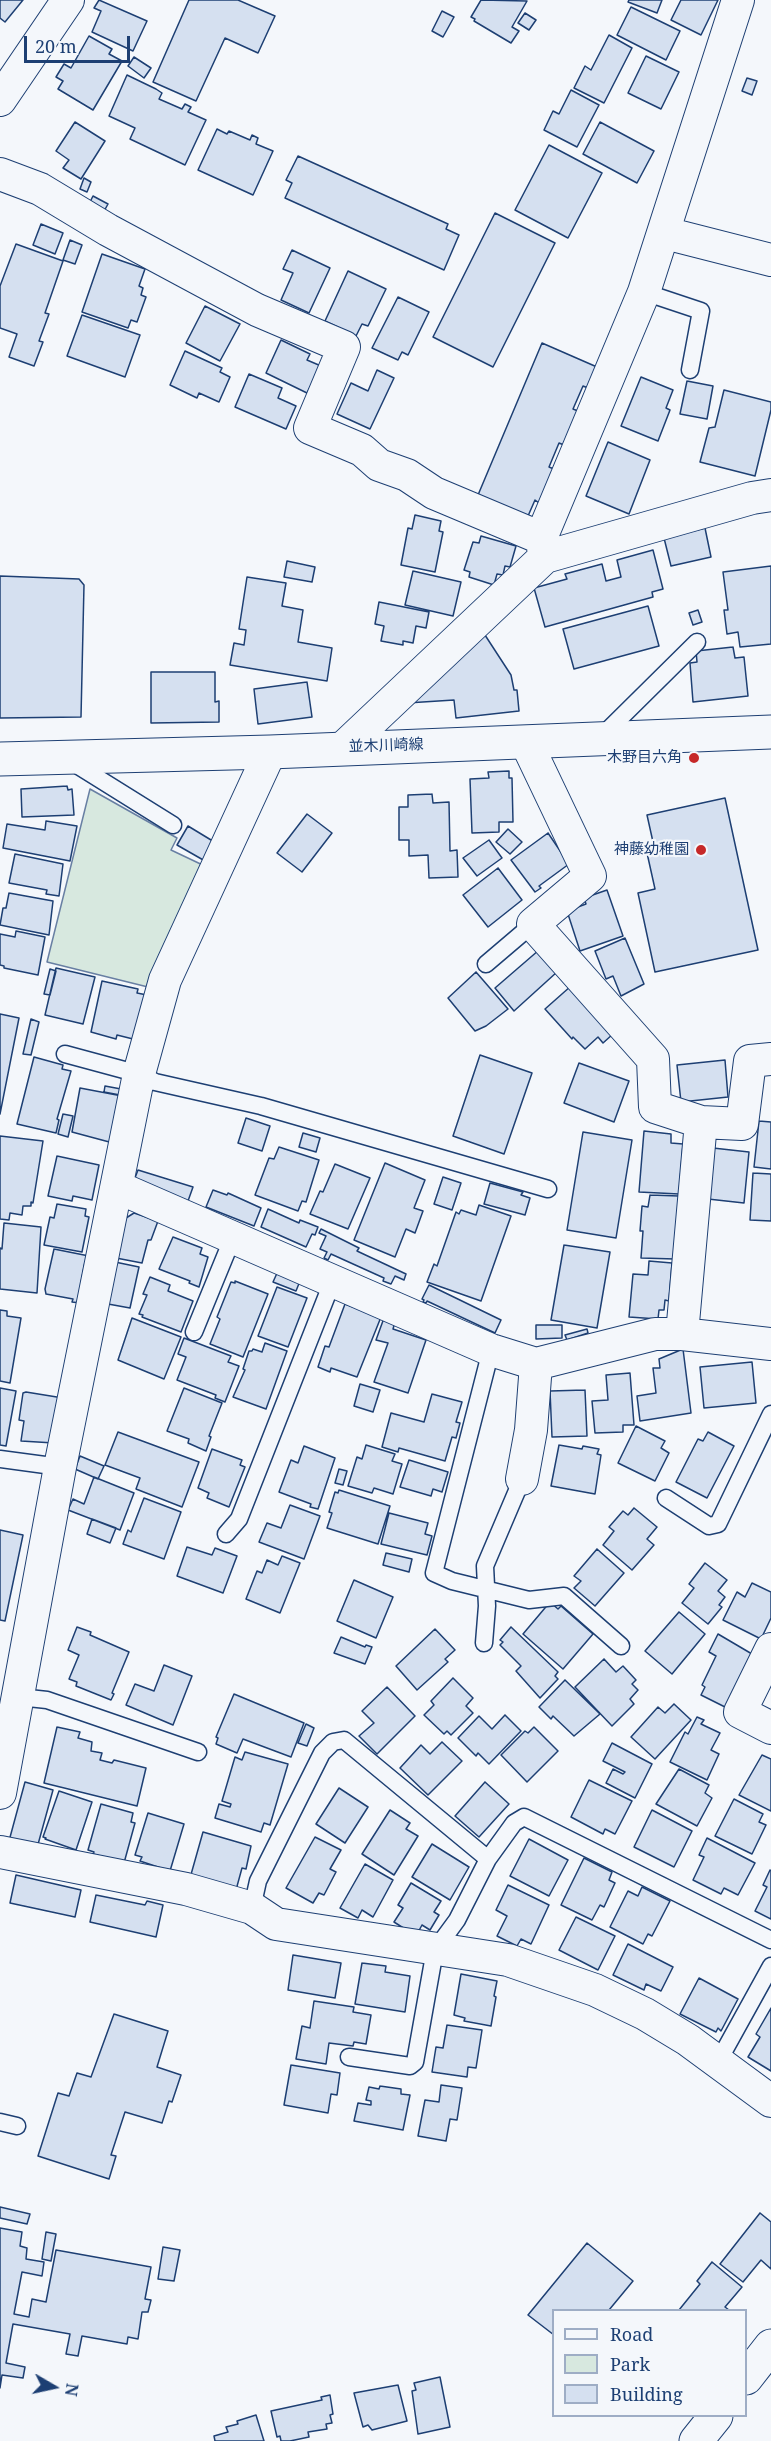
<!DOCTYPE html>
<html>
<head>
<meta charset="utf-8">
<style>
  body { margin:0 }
  #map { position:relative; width:771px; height:2441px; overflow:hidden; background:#f4f7fb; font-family:"Noto Serif",serif }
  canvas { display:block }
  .legend { position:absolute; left:552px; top:2309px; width:195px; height:108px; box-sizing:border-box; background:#f4f7fb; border:2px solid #9eadc5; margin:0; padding:8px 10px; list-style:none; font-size:18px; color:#1d3f73 }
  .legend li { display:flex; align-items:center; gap:12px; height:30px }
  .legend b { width:30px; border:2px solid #9eadc5 }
  .north { position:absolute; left:24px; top:2357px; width:60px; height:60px; -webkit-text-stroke:4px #f4f7fb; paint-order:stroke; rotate:99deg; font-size:16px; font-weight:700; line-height:24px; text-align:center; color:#1d3f73 }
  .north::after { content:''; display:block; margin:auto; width:21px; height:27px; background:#1d3f73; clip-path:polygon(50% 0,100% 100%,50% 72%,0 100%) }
  .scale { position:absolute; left:24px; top:36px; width:106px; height:27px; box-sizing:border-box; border:3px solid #1d3f73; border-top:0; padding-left:8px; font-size:18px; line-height:21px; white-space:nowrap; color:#1d3f73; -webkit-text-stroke:4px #f4f7fb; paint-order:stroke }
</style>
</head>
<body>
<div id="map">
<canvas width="771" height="2441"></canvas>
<ul class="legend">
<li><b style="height:8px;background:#f4f7fb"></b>Road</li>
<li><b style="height:16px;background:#d7e8df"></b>Park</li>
<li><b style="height:16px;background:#d5e0f0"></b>Building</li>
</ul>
<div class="north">N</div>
<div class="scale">20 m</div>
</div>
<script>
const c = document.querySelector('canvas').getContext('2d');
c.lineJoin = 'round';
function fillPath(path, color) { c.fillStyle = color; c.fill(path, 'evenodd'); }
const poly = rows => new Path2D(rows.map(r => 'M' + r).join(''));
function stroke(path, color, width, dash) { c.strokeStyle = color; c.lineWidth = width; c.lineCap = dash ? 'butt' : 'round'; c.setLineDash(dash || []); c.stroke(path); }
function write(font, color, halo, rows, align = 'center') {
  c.font = font + ' "Noto Serif","Noto Sans JP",serif'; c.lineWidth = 4.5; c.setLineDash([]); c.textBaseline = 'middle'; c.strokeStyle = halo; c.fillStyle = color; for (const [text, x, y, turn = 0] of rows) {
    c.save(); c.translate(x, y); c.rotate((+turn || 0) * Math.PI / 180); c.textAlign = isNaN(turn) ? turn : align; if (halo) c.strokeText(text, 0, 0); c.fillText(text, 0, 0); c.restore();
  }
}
const green = poly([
  [90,789,177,838,171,850,209,868,152,988,47,962,90,789]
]);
const building = poly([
  [0,0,23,0,5,22,0,18,0,0],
  [99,0,147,21,133,51,92,32,101,11,94,8,99,0],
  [189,0,238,0,275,16,258,53,225,38,196,101,153,82,189,0],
  [481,0,527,1,512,27,519,31,511,43,474,21,475,19,471,17,481,0],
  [629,0,662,0,657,13,628,2,629,0],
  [681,0,718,0,701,35,671,20,681,0],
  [631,7,680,31,666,60,617,35,631,7],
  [442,11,454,17,443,37,432,31,442,11],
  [525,13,536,20,529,30,518,23,525,13],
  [609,35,632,48,604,103,574,88,585,66,591,70,609,35],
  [89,36,112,49,109,54,122,61,93,110,58,89,63,81,56,77,64,64,71,68,89,36],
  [646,56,679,72,661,109,628,93,646,56],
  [134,57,151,68,144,78,128,66,134,57],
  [127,75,156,89,162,93,159,99,182,109,185,104,191,107,188,112,206,120,185,165,130,139,135,128,109,116,127,75],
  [747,78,757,81,752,95,742,91,747,78],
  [571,90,599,105,577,147,544,130,553,111,559,114,571,90],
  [75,122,105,141,81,179,63,168,69,160,56,151,75,122],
  [600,122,654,151,637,183,583,154,600,122],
  [217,129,227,134,229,131,250,140,252,135,258,138,256,144,273,151,253,195,198,170,217,129],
  [549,145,602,173,568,238,515,210,549,145],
  [298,156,448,224,446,229,459,235,444,270,285,198,292,183,286,180,298,156],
  [84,178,91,182,87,192,80,189,84,178],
  [93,196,108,204,103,213,89,204,93,196],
  [495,213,555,243,493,367,433,337,495,213],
  [41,224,63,233,55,254,33,245,41,224],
  [70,240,82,245,75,264,63,260,70,240],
  [16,244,63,261,45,313,49,314,39,341,43,342,34,366,9,357,17,334,0,328,0,286,16,244],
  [292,250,330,268,309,313,281,300,293,273,283,269,292,250],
  [102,254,145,269,139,286,143,288,141,295,146,297,137,322,131,320,128,328,82,312,102,254],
  [348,271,386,289,368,326,362,324,356,336,325,321,348,271],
  [398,297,429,312,408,355,402,352,398,360,372,348,398,297],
  [205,306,240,324,220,361,186,343,205,306],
  [82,315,140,335,125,377,67,356,82,315],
  [281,340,310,354,307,360,321,366,307,393,266,373,281,340],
  [542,343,597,367,588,388,583,386,573,409,578,411,564,445,559,443,549,467,554,469,539,503,535,500,528,516,478,495,542,343],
  [185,351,222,368,220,372,230,377,219,402,199,393,197,398,170,385,185,351],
  [377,370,394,378,370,429,337,414,351,383,368,391,377,370],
  [249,374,282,388,278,398,296,406,286,429,235,407,249,374],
  [641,377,673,390,666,408,670,410,658,441,621,426,641,377],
  [687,381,713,386,707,419,680,414,687,381],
  [724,390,771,402,771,410,755,476,700,462,709,428,715,427,724,390],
  [608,442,650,460,629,514,586,496,608,442],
  [415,515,441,521,439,531,443,532,435,572,401,565,408,528,412,529,415,515],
  [705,528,711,557,671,566,664,538,705,528],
  [481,536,516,546,510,567,505,566,503,575,497,574,494,585,469,577,470,572,464,570,473,542,479,543,481,536],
  [653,550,663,589,652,592,653,597,545,627,534,588,567,579,565,574,602,564,606,581,621,577,617,560,653,550],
  [287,561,315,567,312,582,284,577,287,561],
  [771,566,771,644,740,647,738,632,727,634,724,610,728,610,723,572,771,566],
  [413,571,461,582,453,616,405,605,413,571],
  [0,576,79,579,84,585,81,717,0,718,0,576],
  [247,577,286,583,282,606,303,610,298,642,332,648,327,681,230,665,234,643,244,645,246,630,239,629,247,577],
  [379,602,429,612,426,628,416,626,413,643,403,641,403,645,381,641,384,626,375,624,379,602],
  [648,606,659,646,574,669,563,629,648,606],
  [698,610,702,622,693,625,689,613,698,610],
  [483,632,511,675,514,690,517,690,519,711,456,718,454,700,407,703,483,632],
  [733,647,735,658,744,657,748,696,693,702,690,663,697,662,696,651,733,647],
  [151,672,215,672,215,702,219,701,219,722,151,723,151,672],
  [307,682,312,717,258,724,254,689,307,682],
  [509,771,509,778,512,778,513,822,499,822,499,832,472,833,470,779,489,778,488,772,509,771],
  [67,786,68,790,72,789,74,815,22,817,21,789,67,786],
  [432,794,433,803,449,802,450,851,457,850,458,877,429,878,428,855,409,856,409,840,399,840,399,807,408,807,408,795,432,794],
  [725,798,758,950,655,972,638,893,655,889,647,853,655,851,647,815,725,798],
  [307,814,332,833,302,872,277,853,307,814],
  [46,821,77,826,70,861,3,848,7,824,45,830,46,821],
  [188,826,216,843,205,861,177,845,188,826],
  [508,829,522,842,510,854,496,842,508,829],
  [548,833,569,864,539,886,541,888,535,892,511,860,548,833],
  [489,840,502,858,477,876,463,858,489,840],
  [15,854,63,864,59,896,46,894,47,890,9,883,15,854],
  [498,868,522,900,488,927,463,895,498,868],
  [607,890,623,936,580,951,567,911,586,904,584,898,607,890],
  [9,893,53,901,49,935,0,925,3,908,6,908,9,893],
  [16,931,45,937,38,975,4,968,4,966,0,965,0,934,15,937,16,931],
  [625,938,644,984,621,996,613,976,606,979,595,951,625,938],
  [539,950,557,972,514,1011,495,988,539,950],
  [56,968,95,977,83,1024,45,1015,56,968],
  [50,969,56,971,50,995,44,994,50,969],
  [476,972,508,1009,486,1026,475,1031,448,998,476,972],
  [102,981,138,989,137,993,147,995,137,1040,117,1035,116,1039,91,1032,102,981],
  [571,986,613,1034,603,1043,598,1037,585,1049,573,1037,572,1039,545,1009,571,986],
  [0,1014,19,1018,0,1114,0,1014],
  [31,1019,39,1022,31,1055,23,1054,31,1019],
  [480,1055,532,1073,504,1154,453,1136,480,1055],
  [34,1057,63,1065,62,1069,71,1071,57,1119,59,1120,56,1133,17,1124,34,1057],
  [725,1060,728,1097,681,1102,677,1065,725,1060],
  [579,1063,629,1081,614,1122,564,1103,579,1063],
  [105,1086,121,1089,120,1095,104,1092,105,1086],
  [80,1088,122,1096,113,1143,72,1132,80,1088],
  [63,1114,73,1116,68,1137,58,1134,63,1114],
  [246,1118,270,1126,262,1151,238,1143,246,1118],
  [759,1121,771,1122,771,1169,754,1167,759,1121],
  [644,1131,671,1134,671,1143,683,1144,679,1194,639,1192,644,1131],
  [583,1132,632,1140,616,1238,567,1230,583,1132],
  [303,1133,320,1138,316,1152,299,1147,303,1133],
  [0,1136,43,1141,33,1203,31,1202,31,1206,23,1206,22,1215,10,1213,9,1220,0,1219,0,1136],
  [279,1147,319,1160,306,1202,302,1201,298,1211,255,1195,269,1158,274,1159,279,1147],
  [713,1148,749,1152,744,1203,708,1199,713,1148],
  [57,1156,99,1165,92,1200,73,1196,72,1201,48,1196,57,1156],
  [385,1163,425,1180,414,1208,423,1211,415,1233,406,1229,395,1257,354,1240,385,1163],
  [335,1164,370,1178,348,1229,310,1214,320,1191,323,1192,335,1164],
  [138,1170,193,1187,188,1201,133,1183,138,1170],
  [753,1173,771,1174,771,1221,750,1220,753,1173],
  [443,1177,461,1183,452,1210,434,1204,443,1177],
  [490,1183,523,1192,521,1195,530,1198,525,1215,484,1204,490,1183],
  [213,1190,227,1195,228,1193,261,1208,254,1226,206,1207,213,1190],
  [650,1195,679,1196,675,1259,641,1258,643,1231,640,1231,642,1206,648,1207,650,1195],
  [57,1204,86,1209,85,1216,89,1217,82,1252,44,1245,50,1217,54,1218,57,1204],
  [479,1205,511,1216,481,1301,427,1282,434,1264,437,1266,456,1212,459,1214,461,1210,476,1215,479,1205],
  [268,1209,299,1223,300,1220,318,1227,315,1235,312,1234,306,1247,261,1227,268,1209],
  [134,1213,158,1221,151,1240,148,1240,142,1263,116,1258,126,1218,134,1213],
  [4,1223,41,1227,37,1293,0,1289,0,1248,2,1249,4,1223],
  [321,1229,359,1248,357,1251,406,1274,404,1280,395,1276,391,1284,383,1281,384,1278,331,1254,328,1260,324,1258,327,1252,320,1249,326,1236,319,1233,321,1229],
  [173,1237,202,1248,200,1254,208,1257,199,1287,189,1283,190,1281,159,1269,173,1237],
  [564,1245,610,1252,597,1328,551,1320,564,1245],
  [54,1249,89,1256,88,1263,85,1262,81,1283,80,1303,72,1302,73,1299,46,1294,45,1289,54,1249],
  [649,1261,672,1263,669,1301,665,1300,664,1310,659,1310,658,1319,629,1317,633,1274,648,1275,649,1261],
  [115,1262,139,1267,130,1308,108,1304,115,1262],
  [278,1271,300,1281,296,1291,273,1282,278,1271],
  [150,1277,170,1285,168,1291,193,1301,181,1332,142,1317,143,1315,139,1314,147,1295,143,1294,150,1277],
  [235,1281,268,1294,243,1357,210,1344,220,1319,217,1317,231,1282,235,1283,235,1281],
  [429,1285,501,1320,495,1333,427,1301,426,1303,423,1302,424,1300,422,1299,429,1285],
  [277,1287,307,1298,288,1347,258,1336,277,1287],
  [345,1304,381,1317,357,1377,331,1368,330,1372,318,1367,325,1346,329,1347,345,1304],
  [0,1310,7,1311,7,1316,21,1318,10,1383,0,1381,0,1310],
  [132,1318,181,1337,164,1379,118,1360,132,1318],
  [384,1318,395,1322,393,1329,426,1340,408,1393,374,1382,388,1343,376,1340,384,1318],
  [536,1325,562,1325,562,1338,536,1339,536,1325],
  [587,1329,588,1333,567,1340,565,1335,587,1329],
  [184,1338,231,1356,228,1362,239,1366,225,1402,215,1398,216,1395,177,1380,186,1357,178,1354,184,1338],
  [265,1343,287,1351,266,1409,233,1397,245,1370,243,1369,249,1351,252,1351,253,1349,262,1352,265,1343],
  [683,1349,691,1413,640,1421,637,1396,656,1393,653,1368,660,1368,659,1359,683,1349],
  [752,1362,756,1403,704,1408,700,1367,752,1362],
  [630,1373,634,1425,623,1425,623,1432,595,1433,592,1401,608,1400,606,1375,630,1373],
  [360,1384,380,1390,373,1412,354,1406,360,1384],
  [0,1388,16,1391,6,1446,0,1445,0,1388],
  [184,1388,222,1403,209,1436,211,1437,206,1451,188,1443,189,1439,167,1431,184,1388],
  [585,1390,587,1436,552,1437,550,1391,585,1390],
  [26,1392,63,1398,54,1443,21,1441,24,1421,19,1420,23,1393,26,1392],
  [432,1394,462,1402,456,1422,460,1423,456,1438,452,1437,445,1461,399,1448,398,1452,382,1447,391,1413,424,1422,432,1394],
  [636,1426,665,1441,661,1448,669,1453,655,1481,618,1463,636,1426],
  [118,1432,199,1462,182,1507,136,1489,140,1478,105,1465,118,1432],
  [708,1432,734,1446,707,1498,676,1482,698,1439,703,1441,708,1432],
  [366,1445,395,1454,392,1461,402,1464,393,1494,374,1488,372,1493,348,1486,357,1457,362,1459,366,1445],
  [559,1445,582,1449,583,1446,599,1449,597,1454,601,1455,595,1494,551,1486,559,1445],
  [304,1446,335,1458,318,1509,310,1507,311,1504,279,1492,291,1460,298,1463,304,1446],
  [212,1449,242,1460,240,1465,245,1467,229,1507,207,1498,209,1493,198,1488,212,1449],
  [80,1456,104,1466,98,1479,75,1469,80,1456],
  [409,1460,448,1472,442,1492,433,1489,431,1496,400,1487,409,1460],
  [339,1469,347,1471,343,1485,335,1483,339,1469],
  [94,1477,134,1493,120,1530,68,1510,73,1499,84,1504,94,1477],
  [339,1490,390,1506,378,1544,327,1528,332,1513,329,1512,335,1492,338,1493,339,1490],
  [144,1498,181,1512,164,1559,123,1544,128,1530,131,1532,144,1498],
  [290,1505,320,1516,304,1559,259,1542,267,1523,281,1528,290,1505],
  [634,1508,657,1527,647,1539,654,1545,632,1570,603,1545,614,1531,609,1527,623,1511,628,1515,634,1508],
  [389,1513,428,1523,425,1534,432,1536,427,1555,381,1544,389,1513],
  [92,1519,116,1528,110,1543,87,1534,92,1519],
  [0,1530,23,1535,5,1621,0,1620,0,1530],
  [187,1547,212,1555,215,1548,237,1556,223,1593,177,1576,187,1547],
  [597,1549,624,1573,595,1606,574,1588,581,1581,574,1576,597,1549],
  [386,1553,412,1559,409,1572,383,1565,386,1553],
  [282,1556,300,1563,280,1613,246,1599,257,1571,262,1573,267,1560,278,1565,282,1556],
  [705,1563,727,1580,718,1591,725,1597,719,1605,722,1607,708,1624,682,1603,694,1588,689,1584,705,1563],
  [354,1580,393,1597,376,1638,337,1621,354,1580],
  [752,1583,771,1592,771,1618,761,1639,723,1620,737,1592,745,1597,752,1583],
  [550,1602,558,1609,561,1606,593,1634,563,1669,523,1634,550,1602],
  [679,1612,705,1634,672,1674,645,1651,679,1612],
  [77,1627,91,1632,90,1635,129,1652,112,1693,114,1694,111,1700,76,1686,77,1682,69,1679,79,1655,68,1650,77,1627],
  [511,1627,558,1672,555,1676,558,1679,540,1698,516,1671,521,1666,500,1645,503,1642,500,1640,511,1627],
  [435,1629,455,1650,445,1659,448,1662,417,1690,396,1666,435,1629],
  [718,1634,752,1654,725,1707,701,1695,705,1687,702,1685,716,1656,709,1652,718,1634],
  [341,1637,365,1647,366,1645,372,1647,365,1664,334,1653,341,1637],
  [604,1659,616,1672,623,1666,636,1680,632,1684,638,1690,630,1699,634,1704,612,1726,575,1687,604,1659],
  [164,1665,192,1676,173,1725,126,1705,135,1684,154,1691,164,1665],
  [453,1678,473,1698,466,1706,473,1713,451,1735,447,1731,444,1734,424,1715,434,1705,431,1701,453,1678],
  [565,1680,600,1714,574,1736,553,1716,551,1719,539,1707,565,1680],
  [387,1687,415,1716,377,1754,359,1736,374,1723,362,1711,387,1687],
  [234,1694,304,1723,291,1757,243,1739,237,1753,216,1744,218,1738,216,1737,234,1694],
  [674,1704,691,1720,655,1759,631,1737,658,1707,665,1713,674,1704],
  [505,1715,521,1731,489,1764,478,1753,476,1756,458,1738,479,1716,492,1729,505,1715],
  [697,1717,704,1720,701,1724,720,1733,711,1750,719,1754,707,1780,670,1762,685,1732,688,1734,697,1717],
  [306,1724,314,1728,307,1746,298,1743,306,1724],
  [57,1727,80,1732,78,1738,92,1742,91,1751,102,1753,100,1760,112,1763,114,1760,146,1768,137,1806,44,1783,57,1727],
  [534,1727,558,1751,527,1782,501,1755,525,1731,528,1733,534,1727],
  [442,1742,462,1761,428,1795,400,1768,421,1745,430,1754,442,1742],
  [612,1743,652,1764,635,1798,606,1783,613,1769,623,1774,625,1772,603,1761,612,1743],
  [245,1752,288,1764,270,1825,264,1823,261,1832,215,1818,219,1804,230,1807,231,1804,222,1801,235,1757,242,1760,245,1752],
  [762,1755,771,1759,771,1811,739,1795,762,1755],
  [679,1769,709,1785,705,1793,712,1798,697,1826,656,1804,679,1769],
  [589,1780,632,1801,615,1834,605,1829,603,1834,571,1817,589,1780],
  [25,1782,53,1790,37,1848,9,1841,25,1782],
  [485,1782,509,1804,479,1837,455,1816,485,1782],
  [339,1788,368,1807,345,1843,316,1824,339,1788],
  [59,1791,92,1802,76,1850,45,1839,46,1838,43,1837,59,1791],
  [734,1799,763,1814,759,1822,766,1825,752,1854,715,1836,734,1799],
  [101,1804,133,1813,131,1822,135,1823,124,1863,93,1854,94,1852,88,1850,101,1804],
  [390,1810,410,1823,406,1829,418,1836,394,1875,362,1854,390,1810],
  [652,1810,692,1831,674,1867,634,1847,652,1810],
  [148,1813,184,1824,170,1871,140,1861,142,1857,135,1855,148,1813],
  [203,1832,251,1846,246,1869,242,1868,236,1890,190,1878,203,1832],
  [315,1837,341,1850,330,1869,336,1872,324,1895,319,1893,313,1903,286,1888,315,1837],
  [707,1838,755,1863,738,1895,724,1888,721,1894,693,1880,704,1857,699,1855,707,1838],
  [529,1839,568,1860,549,1896,510,1876,529,1839],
  [432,1844,469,1867,450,1900,412,1877,432,1844],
  [584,1858,612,1872,609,1880,615,1883,604,1907,600,1905,592,1920,561,1905,584,1858],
  [365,1864,393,1880,373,1917,362,1910,358,1918,340,1908,365,1864],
  [770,1870,771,1871,771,1919,755,1911,767,1887,763,1885,770,1870],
  [16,1875,81,1890,75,1917,10,1903,16,1875],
  [411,1883,441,1901,434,1912,439,1915,430,1930,422,1925,416,1936,394,1922,403,1908,398,1905,411,1883],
  [508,1885,549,1905,531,1944,521,1939,517,1946,497,1936,507,1916,496,1910,508,1885],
  [642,1887,670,1901,652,1936,648,1934,643,1944,610,1927,628,1891,638,1896,642,1887],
  [96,1895,145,1905,147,1901,163,1905,156,1937,90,1922,96,1895],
  [576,1917,615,1936,598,1970,559,1950,576,1917],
  [628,1944,673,1967,661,1991,646,1984,644,1990,613,1975,628,1944],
  [293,1955,341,1963,335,1998,288,1990,293,1955],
  [362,1963,386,1966,385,1972,410,1976,405,2012,355,2004,362,1963],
  [461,1974,497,1981,494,1996,496,1997,491,2026,464,2021,465,2018,454,2015,461,1974],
  [699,1978,738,1999,721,2031,718,2028,716,2032,680,2014,699,1978],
  [314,2001,354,2007,353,2012,371,2015,366,2044,354,2042,353,2046,329,2043,326,2064,296,2059,302,2026,310,2028,314,2001],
  [771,2008,771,2071,748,2057,760,2037,756,2034,771,2008],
  [114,2014,168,2031,157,2067,181,2075,172,2102,169,2101,162,2123,125,2112,111,2155,116,2156,109,2179,38,2156,58,2093,69,2096,77,2073,91,2077,114,2014],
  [447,2025,482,2030,476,2068,468,2067,467,2077,432,2072,436,2047,443,2048,447,2025],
  [291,2065,340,2073,337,2095,331,2094,328,2113,284,2105,291,2065],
  [441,2085,462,2088,457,2120,450,2119,446,2141,418,2136,425,2100,439,2102,441,2085],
  [380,2086,401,2089,401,2094,410,2095,403,2130,354,2121,358,2103,371,2105,371,2101,366,2100,369,2087,379,2089,380,2086],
  [0,2207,30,2214,27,2224,0,2218,0,2207],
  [760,2213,771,2222,771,2269,761,2260,743,2282,720,2264,760,2213],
  [0,2228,22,2232,20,2246,27,2248,26,2259,44,2262,42,2276,22,2272,14,2314,29,2317,32,2299,46,2302,56,2250,151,2267,145,2299,151,2300,148,2312,142,2312,138,2339,128,2337,127,2344,82,2336,78,2356,66,2354,70,2334,13,2324,6,2363,25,2367,23,2378,2,2375,0,2388,0,2228],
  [46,2232,56,2234,51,2261,42,2259,46,2232],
  [587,2243,633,2281,609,2310,554,2310,554,2335,528,2315,587,2243],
  [163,2247,180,2250,174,2281,158,2279,163,2247],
  [712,2262,742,2287,725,2307,729,2310,679,2310,700,2284,697,2281,712,2262],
  [440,2377,450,2427,418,2434,412,2391,416,2390,414,2383,440,2377],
  [398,2385,407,2421,372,2430,368,2425,363,2427,354,2393,398,2385],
  [330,2395,333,2414,330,2415,332,2423,326,2424,327,2429,308,2432,309,2437,290,2441,281,2441,280,2436,277,2437,271,2411,322,2400,321,2397,330,2395],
  [256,2415,264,2441,215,2441,214,2436,228,2432,226,2427,238,2424,237,2421,256,2415]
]);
const service = poly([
  [644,292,701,311,690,370],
  [602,736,697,642],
  [72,762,173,825],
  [486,964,533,924],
  [65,1054,139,1074,155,1082,261,1106,548,1189],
  [194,1332,233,1237],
  [491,1350,434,1573,452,1581,529,1600,564,1596,621,1646],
  [0,1459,60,1467],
  [666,1498,709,1526,718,1524,771,1414],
  [226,1534,239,1519,333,1280],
  [484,1643,487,1606,485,1566,522,1479],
  [19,1697,47,1700,198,1752],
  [252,1908,258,1881,322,1753,333,1742,344,1740,488,1859],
  [349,2057,410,2066,415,2062,435,1950,457,1920,488,1859,514,1823,524,1817,771,1940],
  [718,2062,771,1966],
  [0,2122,17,2126]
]);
const minor = poly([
  [0,100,68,0],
  [0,174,40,189,108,230,257,310,344,347,310,428,362,450,379,465,407,475,434,493,541,538],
  [665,233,771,260],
  [545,557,541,538,644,292,738,0],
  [526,742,590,876,533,924,653,1059,655,1107,701,1122,682,1334],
  [344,747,545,557,752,498,771,495],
  [701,1122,742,1124,750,1061,771,1059],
  [117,1187,491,1350,536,1364,655,1334,682,1334,771,1344],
  [522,1479,531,1430,536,1364],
  [771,1649,740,1712,771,1728],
  [0,1793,60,1467,139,1074,165,980,270,752],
  [0,1852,186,1889,252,1908,276,1924,508,1960,595,1990,645,2014,688,2040,771,2101]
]);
const secondary = poly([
  [0,759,270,752,771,732],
  [746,2378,771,2346],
  [696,2441,716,2416]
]);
const markers = [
  [694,758,6,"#c62828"],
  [701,850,6,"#c62828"]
];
const streetNames = [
  ["並木川崎線",386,746,-2]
];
const poiNames = [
  ["木野目六角",682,758],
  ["神藤幼稚園",689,850]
];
fillPath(green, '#d7e8df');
stroke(green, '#687fa3', 1.5);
fillPath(building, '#d5e0f0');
stroke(building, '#1d3f73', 1.5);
stroke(service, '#1d3f73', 19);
stroke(minor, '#1d3f73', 34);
stroke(secondary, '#1d3f73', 35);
stroke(service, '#f4f7fb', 16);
stroke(minor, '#f4f7fb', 32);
stroke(secondary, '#f4f7fb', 33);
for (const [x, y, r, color] of markers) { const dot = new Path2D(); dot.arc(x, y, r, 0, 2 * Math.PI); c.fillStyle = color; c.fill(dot); stroke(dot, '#f4f7fb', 2); }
write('15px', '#1d3f73', '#f4f7fb', streetNames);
write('15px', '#1d3f73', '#f4f7fb', poiNames, 'right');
</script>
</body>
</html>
